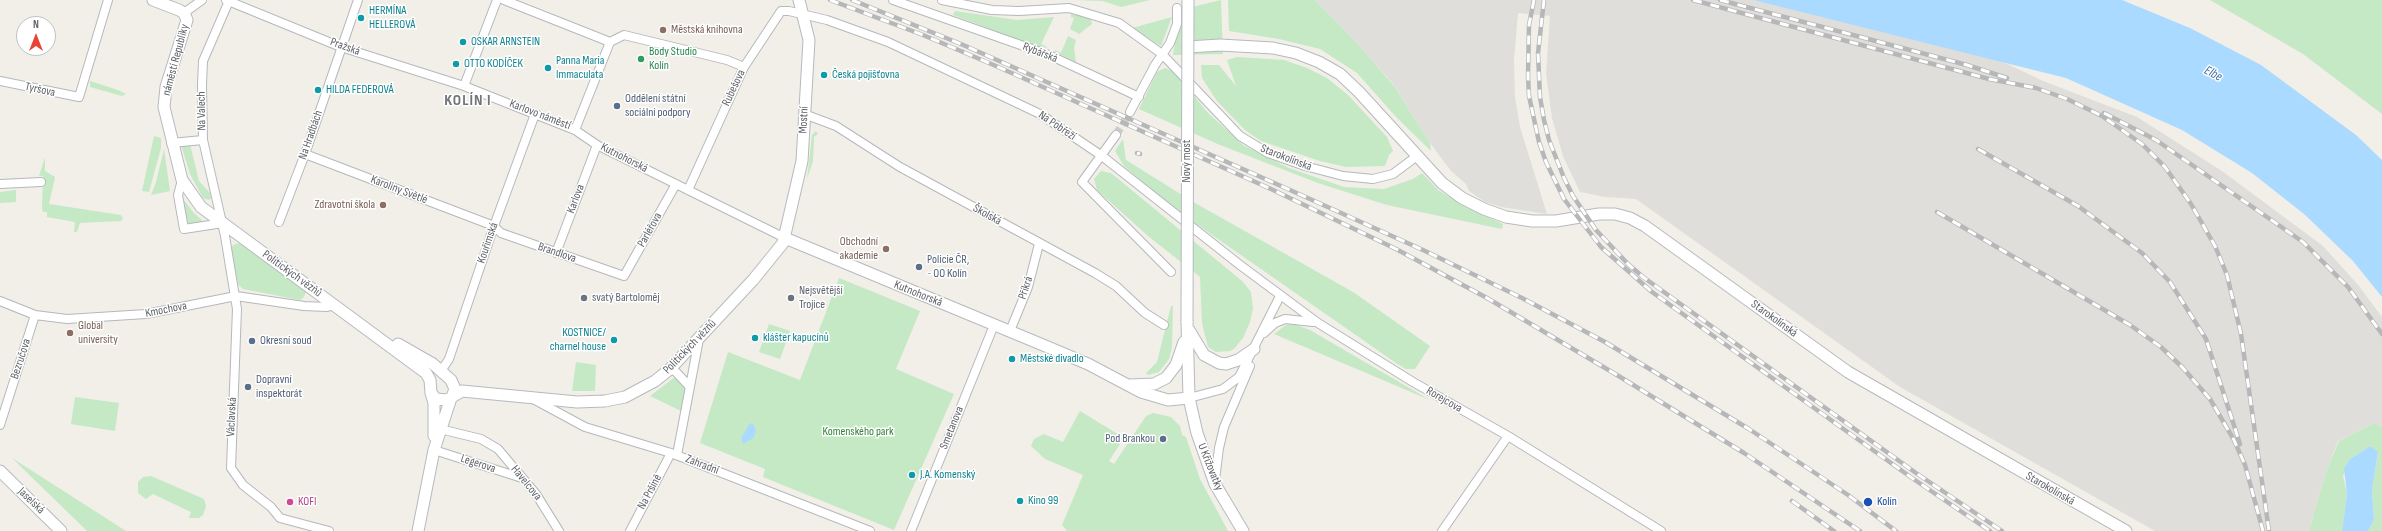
<!DOCTYPE html>
<html>
<head>
<meta charset="utf-8">
<style>
  body { margin:0 }
  #map { position:relative; width:2382px; height:531px; overflow:hidden; background:#f1efe8; font-family:"Sofia Sans Condensed",sans-serif }
  canvas { display:block }
  .north { position:absolute; left:16px; top:16px; width:40px; height:40px; box-sizing:border-box; background:#fff; border:1px solid #bfc1c3; border-radius:50%; rotate:0deg; font-size:11px; font-weight:700; line-height:16px; text-align:center; color:#5f6368 }
  .north::after { content:''; display:block; margin:auto; width:14px; height:18px; background:#ea4335; clip-path:polygon(50% 0,100% 100%,50% 72%,0 100%) }
</style>
</head>
<body>
<div id="map">
<canvas width="2382" height="531"></canvas>
<div class="north">N</div>
</div>
<script>
const c = document.querySelector('canvas').getContext('2d');
c.lineJoin = 'round';
function fillPath(path, color) { c.fillStyle = color; c.fill(path, 'evenodd'); }
const poly = rows => new Path2D(rows.map(r => 'M' + r).join(''));
function stroke(path, color, width, dash) { c.strokeStyle = color; c.lineWidth = width; c.lineCap = dash ? 'butt' : 'round'; c.setLineDash(dash || []); c.stroke(path); }
function write(font, color, halo, rows, align = 'center') {
  c.font = font + ' "Sofia Sans Condensed",sans-serif'; c.lineWidth = 3; c.setLineDash([]); c.textBaseline = 'middle'; c.strokeStyle = halo; c.fillStyle = color; for (const [text, x, y, turn = 0] of rows) {
    c.save(); c.translate(x, y); c.rotate((+turn || 0) * Math.PI / 180); c.textAlign = isNaN(turn) ? turn : align; if (halo) c.strokeText(text, 0, 0); c.fillText(text, 0, 0); c.restore();
  }
}
const industrial = poly([
  [1315,0,1753,0,2001,61,2043,81,2137,117,2222,171,2323,246,2359,286,2382,317,2382,427,2374,423,2338,441,2327,469,2309,531,2155,531,1900,387,1636,199,1605,197,1580,192,1563,156,1552,118,1546,74,1550,16,1518,13,1514,61,1515,97,1520,127,1547,214,1501,207,1485,202,1469,191,1466,184,1451,171,1430,143,1393,84,1357,43]
]);
const green = poly([
  [1075,0,1150,0,1121,7,1103,1],
  [1221,0,1223,54,1173,55,1180,10],
  [1228,0,1315,0,1357,43,1394,86,1430,143,1431,151,1397,118,1357,73,1320,49,1279,39,1229,31],
  [2210,0,2382,0,2382,114,2303,54],
  [955,11,1017,20,1054,17,1041,44,1047,47,1043,49,953,15],
  [1071,14,1090,16,1092,24,1079,34,1070,29,1074,18,1071,17],
  [1172,17,1161,46,1132,28],
  [1068,36,1076,40,1074,48,1076,62,1055,52,1055,50,1061,53],
  [1237,57,1284,60,1307,68,1327,78,1348,95,1387,137,1393,151,1389,155,1385,166,1346,167,1320,161,1261,141,1245,130,1217,101,1202,78,1201,65,1219,65,1236,86,1227,60],
  [1165,68,1175,72,1207,112,1243,145,1289,168,1344,187,1384,189,1413,179,1422,173,1438,190,1467,208,1503,224,1502,229,1387,205,1318,183,1220,145,1139,109,1157,72],
  [90,81,118,90,126,94,122,96,90,87],
  [816,131,818,134,814,137,813,161,807,179,812,135],
  [154,136,161,138,161,148,149,192,142,191],
  [1123,139,1126,160,1195,203,1353,292,1430,346,1415,369,1406,369,1396,363,1172,207,1124,166,1115,151],
  [190,144,199,181,210,193,211,198,209,200,203,198,190,174,181,145],
  [164,149,170,191,151,195,156,182],
  [45,157,45,171,55,177,49,204,121,215,123,219,121,221,80,223,77,232,74,232,75,222,47,217,47,212,43,212,42,209,43,176,39,176],
  [1101,171,1111,173,1242,281,1251,292,1253,308,1250,322,1243,338,1234,349,1230,351,1216,352,1208,347,1202,323,1200,277,1148,236,1097,190,1094,179],
  [16,190,16,202,0,203,0,192],
  [183,199,194,213,204,222,192,224,187,223],
  [239,243,305,289,307,291,303,298,300,300,243,289,238,284,231,249,233,245],
  [839,278,920,311,896,369,954,394,894,530,763,477,765,469,700,443,728,352,800,380],
  [1171,306,1173,306,1172,347,1169,359,1159,372,1148,375,1146,373,1157,362],
  [769,324,790,331,780,359,759,352],
  [1294,324,1310,330,1430,400,1274,334,1286,325],
  [576,362,596,365,595,391,572,391],
  [675,377,685,386,681,411,650,396],
  [75,397,119,403,115,431,71,424],
  [1080,411,1124,438,1109,461,1114,464,1146,416,1153,413,1171,417,1180,426,1182,435,1186,437,1200,479,1228,531,1067,531,1062,525,1083,475,1045,459,1031,446,1034,439,1044,434,1063,442],
  [2374,423,2382,427,2382,531,2368,531,2374,520,2372,490,2378,453,2370,446,2350,459,2343,476,2347,494,2342,531,2309,531,2327,469,2339,441],
  [12,458,126,531,87,531],
  [151,476,204,499,206,506,203,515,199,518,189,518,191,512,153,494,146,499,138,493,138,482,143,477]
]);
const water = poly([
  [1753,0,2122,0,2190,28,2261,65,2356,135,2382,160,2382,297,2353,261,2304,214,2252,173,2182,130,2066,78],
  [750,423,754,425,756,431,753,438,743,444,741,438],
  [2370,446,2378,452,2372,490,2374,520,2368,531,2342,531,2347,494,2344,469,2350,459]
]);
const streetTunnel = poly([
  [1116,135,1130,112]
]);
const street = poly([
  [226,0,341,47,464,86,575,130,597,145,785,238],
  [504,0,610,42],
  [893,0,1049,55,1139,97],
  [942,0,992,10,1019,11,1069,8,1119,23,1162,54,1240,136,1268,153,1305,166,1343,176,1373,179,1393,174,1417,156],
  [229,1,203,61,202,85,203,140,225,236,237,309,231,468,243,485,271,507,280,518,329,531],
  [184,13,202,0],
  [610,42,624,35,727,60,744,67],
  [0,81,79,97,108,0],
  [464,86,497,0],
  [1130,112,1155,65,1170,43,1177,24,1177,8],
  [804,114,836,126,900,167,1095,273,1116,286,1145,313,1164,325],
  [575,130,610,42],
  [1116,135,1082,182,1171,272],
  [171,143,203,140],
  [305,154,494,226,501,233,624,276,676,184],
  [182,180,178,195,184,229,223,223],
  [0,184,41,182],
  [688,190,744,67,781,11,789,11,827,20,888,42,1040,114,1102,156,1240,265,1318,323,1413,382,1508,436,1661,531],
  [279,222,305,154,358,0],
  [556,253,597,145],
  [0,301,35,315,67,319,146,314,236,296,304,306,327,307,333,305],
  [1010,331,1028,287,1039,244],
  [1264,333,1275,323,1285,319,1313,322],
  [670,369,676,372,689,386],
  [441,371,449,359,494,226,535,114],
  [1189,398,1223,389,1239,377,1280,296],
  [535,400,585,427,671,453,870,531],
  [0,425,35,315],
  [440,429,481,439,498,449,536,494,559,531],
  [434,450,522,478],
  [677,455,699,339],
  [1215,480,1219,448,1224,427,1250,366],
  [630,531,671,453],
  [911,531,994,325],
  [1442,531,1508,436]
]);
const secondary = poly([
  [153,0,179,10,184,13,187,20,166,87,164,107,182,180,201,207,426,373,430,380,431,393,436,399,447,400,462,391,577,402,605,401,625,397,655,381,670,369,753,280,783,243,802,161,809,40,799,0],
  [1188,47,1220,45,1273,48,1296,53,1319,62,1340,74,1359,92,1442,183,1462,198,1484,209,1506,217,1532,221,1556,221,1599,214,1615,214,1630,218,1645,226,1848,372,2126,531],
  [785,238,1043,345,1088,364,1141,392,1168,400,1189,398],
  [1187,321,1189,398,1197,433,1215,484,1243,531],
  [1189,330,1204,355,1219,363,1226,364,1238,360,1254,349],
  [398,344,433,364,451,380,455,389,452,397],
  [1130,385,1154,384,1166,378,1176,365,1184,342],
  [431,393,434,403,434,436],
  [0,471,61,531],
  [418,531,434,450,451,398]
]);
const rail = poly([
  [830,0,923,35,996,66,1271,189,1396,249,1487,298,1617,375,1744,453,1860,531],
  [852,0,961,44,1290,190,1423,250,1522,298,1605,342,1749,429,1848,495,1896,531],
  [1534,0,1529,25,1528,76,1529,96,1539,142,1546,162,1564,199,1601,247,1652,292,1912,478,1990,531],
  [1544,0,1538,53,1540,97,1544,120,1549,140,1564,178,1573,196,1596,230,1628,264,1643,277,1916,473,2002,531],
  [1693,0,1989,79,2036,88,2067,99,2102,116,2142,144,2165,167,2191,204,2215,246,2227,275,2241,334,2269,531],
  [1720,0,1967,65,2007,78],
  [2104,113,2156,140,2303,242,2348,287,2382,334],
  [1978,149,2078,206,2142,253,2170,282,2206,339,2240,444],
  [1137,153,1140,154],
  [1937,212,2130,325,2161,347,2182,367,2210,399,2234,440,2245,465,2263,531],
  [1792,501,1834,531]
]);
const secondaryBridge = poly([
  [1187,321,1188,0]
]);
const markers = [
  [361,18,4,"#0f9aa8"],
  [663,30,4,"#8d6e63"],
  [463,42,4,"#0f9aa8"],
  [641,59,4,"#2e9e5b"],
  [456,64,4,"#0f9aa8"],
  [548,68,4,"#0f9aa8"],
  [824,75,4,"#0f9aa8"],
  [318,90,4,"#0f9aa8"],
  [617,106,4,"#5c6f8a"],
  [383,205,4,"#8d6e63"],
  [886,249,4,"#8d6e63"],
  [919,267,4,"#5c6f8a"],
  [584,298,4,"#6b7280"],
  [791,298,4,"#6b7280"],
  [70,333,4,"#8d6e63"],
  [755,338,4,"#0f9aa8"],
  [614,340,4,"#0f9aa8"],
  [252,341,4,"#5c6f8a"],
  [1012,359,4,"#0f9aa8"],
  [248,387,4,"#5c6f8a"],
  [1163,439,4,"#5c6f8a"],
  [912,475,4,"#0f9aa8"],
  [1020,501,4,"#0f9aa8"],
  [290,502,4,"#d1479c"],
  [1868,502,5,"#1a4fb4"]
];
const cultureNames = [
  ["HERMÍNA",369,11],
  ["HELLEROVÁ",369,25],
  ["OSKAR ARNSTEIN",471,42],
  ["Panna Maria",556,61],
  ["Immaculata",556,75],
  ["OTTO KODÍČEK",464,64],
  ["Česká pojišťovna",832,75],
  ["HILDA FEDEROVÁ",326,90],
  ["KOSTNICE/",606,333,"right"],
  ["charnel house",606,347,"right"],
  ["klášter kapucínů",763,338],
  ["Městské divadlo",1020,359],
  ["J.A. Komenský",920,475],
  ["Kino 99",1028,501]
];
const educationNames = [
  ["Městská knihovna",671,30],
  ["Zdravotní škola",375,205,"right"],
  ["Obchodní",878,242,"right"],
  ["akademie",878,256,"right"],
  ["Global",78,326],
  ["university",78,340]
];
const streetNames = [
  ["Pražská",345,47,20],
  ["Rybářská",1040,53,21],
  ["náměstí Republiky",176,60,-75],
  ["Rubešova",734,88,-65],
  ["Tyršova",40,90,12],
  ["Na Valech",202,111,-91],
  ["Karlovo náměstí",540,115,21],
  ["Mostní",804,120,-87],
  ["Na Pobřeží",1057,126,34],
  ["Na Hradbách",311,135,-71],
  ["Kutnohorská",624,158,27],
  ["Starokolínská",1286,158,21],
  ["Nový most",1187,161,-90],
  ["Karoliny Světlé",399,190,21],
  ["Karlova",576,199,-69],
  ["Školská",987,215,29],
  ["Parléřova",650,230,-61],
  ["Kouřimská",488,243,-71],
  ["Brandlova",557,253,19],
  ["Politických vězňů",292,274,36],
  ["Příkrá",1026,288,-72],
  ["Kutnohorská",918,294,22],
  ["Kmochova",166,310,-11],
  ["Starokolínská",1774,319,36],
  ["Politických vězňů",690,347,-46],
  ["Bezručova",21,359,-72],
  ["Rorejcova",1444,400,30],
  ["Václavská",232,417,-87],
  ["Smetanova",952,428,-68],
  ["Legerova",478,464,18],
  ["Zahradní",702,465,21],
  ["U Křižovatky",1210,467,68],
  ["Havelcova",526,483,51],
  ["Starokolínská",2050,489,30],
  ["Na Pršíně",650,492,-62],
  ["Jaselská",31,501,44]
];
const leisureNames = [
  ["Body Studio",649,52],
  ["Kolín",649,66]
];
const serviceNames = [
  ["Oddělení státní",625,99],
  ["sociální podpory",625,113],
  ["Policie ČR,",927,260],
  ["- OO Kolín",927,274],
  ["Okresní soud",260,341],
  ["Dopravní",256,380],
  ["inspektorát",256,394],
  ["Pod Brankou",1155,439,"right"]
];
const worshipNames = [
  ["Nejsvětější",799,291],
  ["Trojice",799,305],
  ["svatý Bartoloměj",592,298]
];
const parkNames = [
  ["Komenského park",858,432]
];
const hotelNames = [
  ["KOFI",298,502]
];
const transitNames = [
  ["Kolín",1877,502]
];
const waterNames = [
  ["Elbe",2213,74,28]
];
const districtNames = [
  ["KOLÍN I",468,101]
];
fillPath(industrial, '#e0deda');
fillPath(green, '#c5e8c5');
fillPath(water, '#aadaff');
stroke(streetTunnel, '#ccccc8', 8, [8, 4]);
stroke(street, '#b5b8bc', 10);
stroke(secondary, '#b6babf', 13);
stroke(street, '#fff', 8);
stroke(secondary, '#fff', 11);
stroke(rail, '#b6b7b8', 4.5);
stroke(rail, '#fff', 3, [9]);
stroke(secondaryBridge, '#b6babf', 13, []);
stroke(secondaryBridge, '#fff', 11);
for (const [x, y, r, color] of markers) { const dot = new Path2D(); dot.arc(x, y, r, 0, 2 * Math.PI); c.fillStyle = color; c.fill(dot); stroke(dot, '#fff', 1.5); }
write('12px', '#0d838f', '#fff', cultureNames, 'left');
write('12px', '#785e54', '#fff', educationNames, 'left');
write('12px', '#5f6368', '#fff', streetNames);
write('12px', '#27864d', '#fff', leisureNames, 'left');
write('12px', '#4e5e75', '#fff', serviceNames, 'left');
write('12px', '#5b616d', '#fff', worshipNames, 'left');
write('12px', '#348238', '#fff', parkNames);
write('12px', '#b23c85', '#fff', hotelNames, 'left');
write('12px', '#164399', '#fff', transitNames, 'left');
write('italic 13px', '#4174aa', '#fff', waterNames);
c.letterSpacing = '1px';
write('bold 16px', '#70757a', '#fff', districtNames);
c.letterSpacing = '0px';
</script>
</body>
</html>
